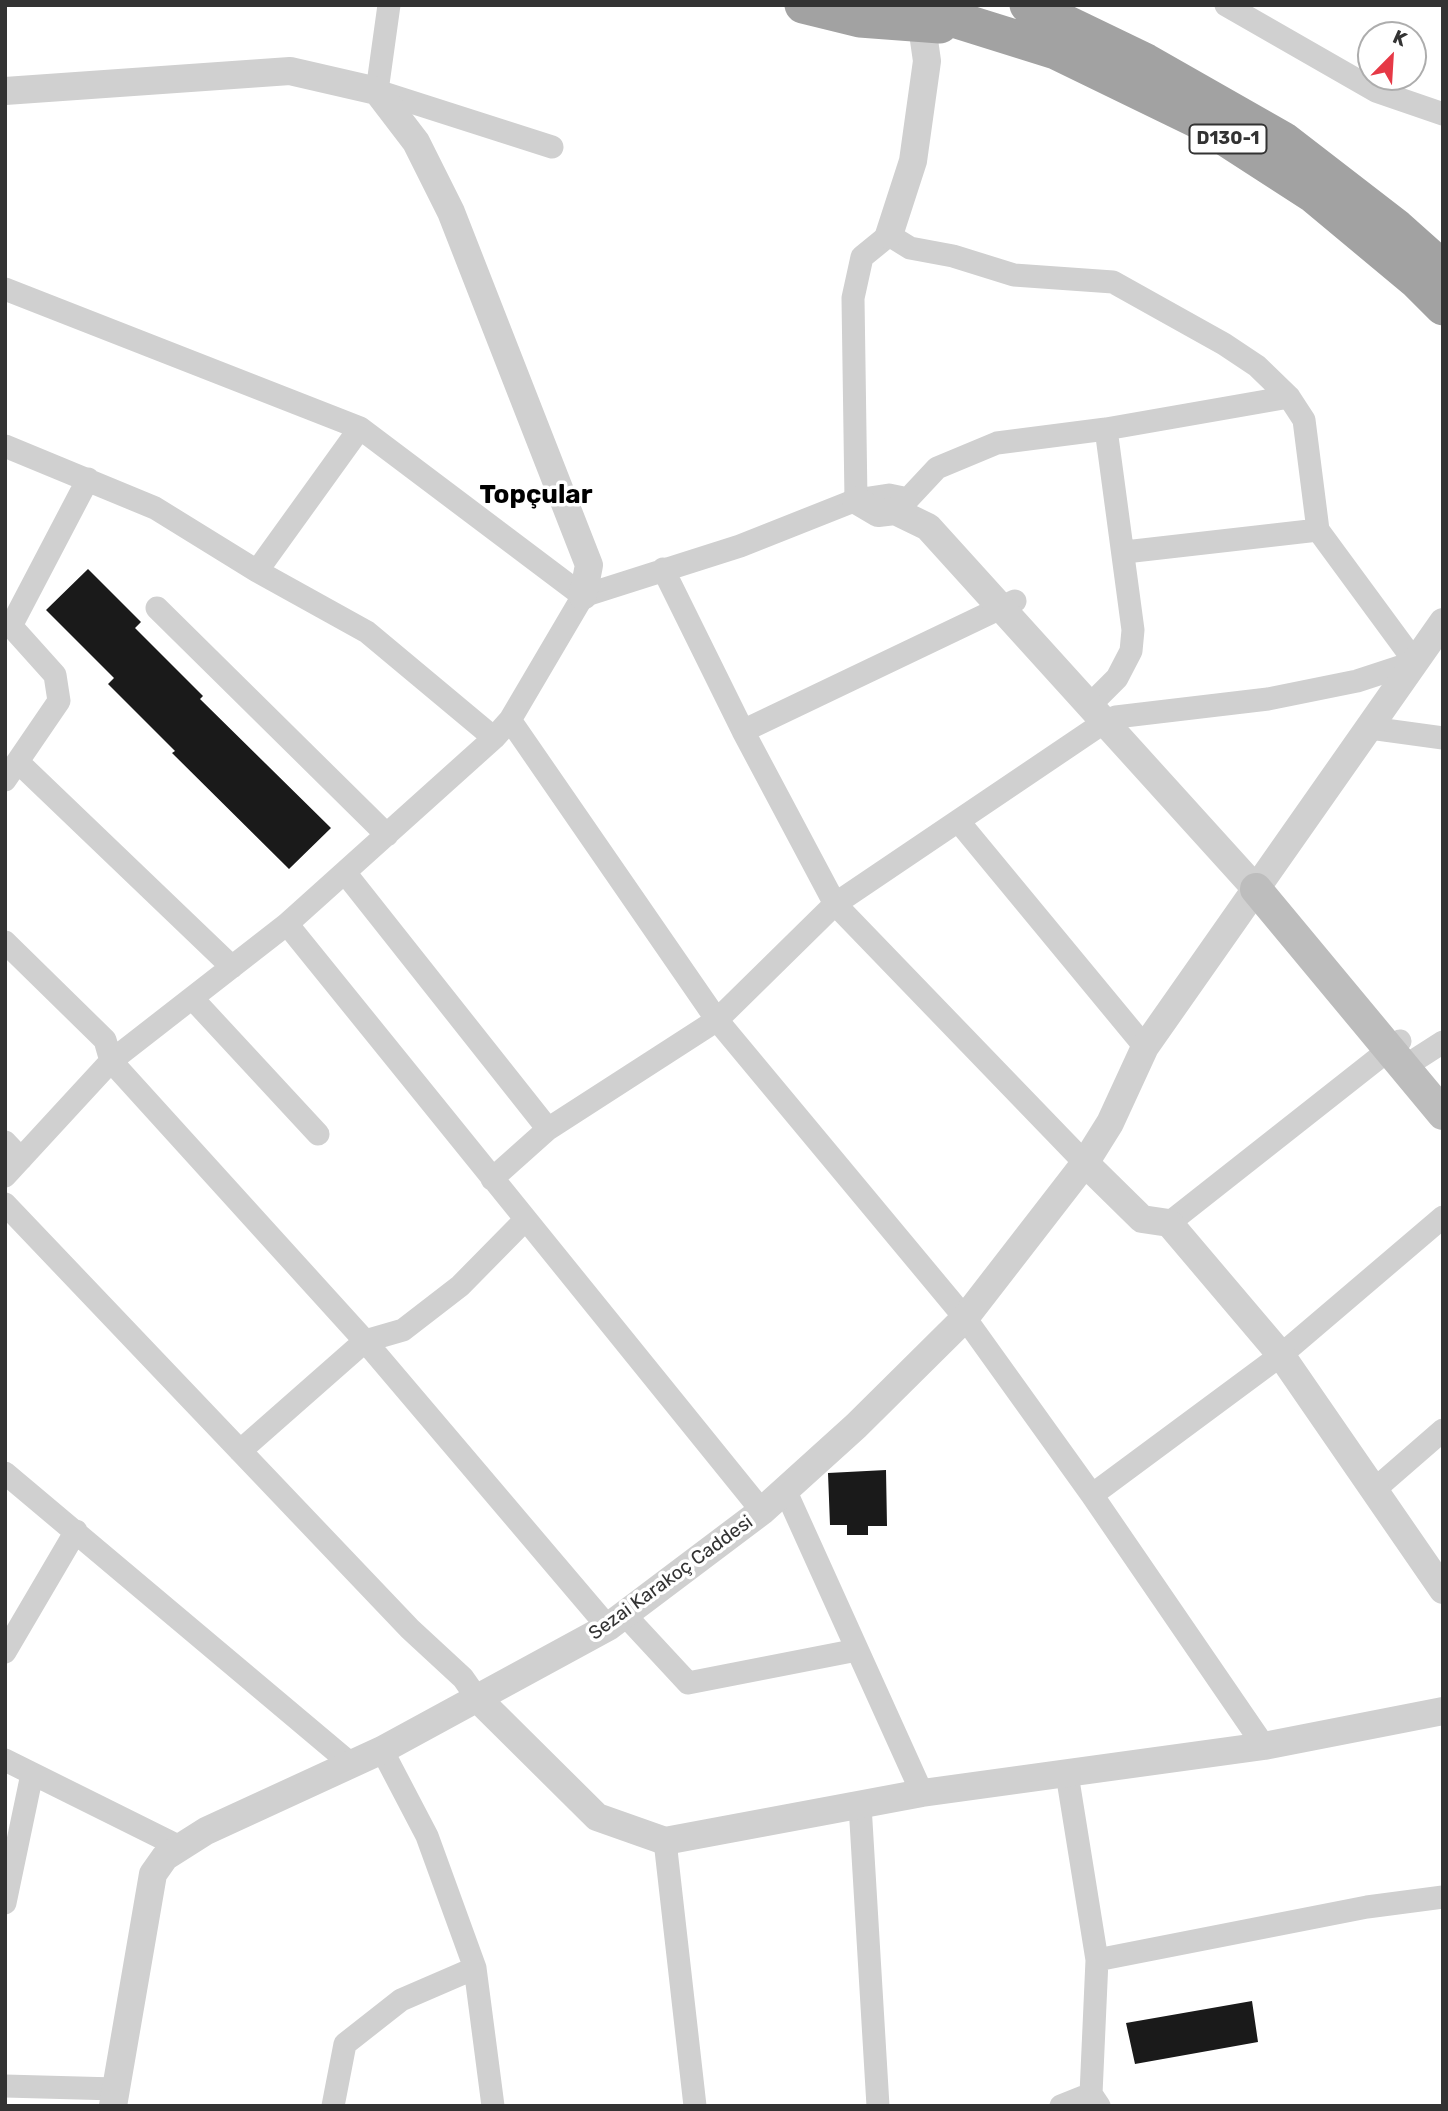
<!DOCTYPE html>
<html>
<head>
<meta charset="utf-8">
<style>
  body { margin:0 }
  #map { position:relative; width:1448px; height:2111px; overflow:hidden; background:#fff; font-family:Rubik,sans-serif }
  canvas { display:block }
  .frame { position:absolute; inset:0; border:7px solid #333; pointer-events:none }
  .north { position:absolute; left:1357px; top:21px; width:70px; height:70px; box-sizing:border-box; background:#fff; border:2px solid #adadad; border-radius:50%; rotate:24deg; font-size:19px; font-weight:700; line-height:28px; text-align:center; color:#333 }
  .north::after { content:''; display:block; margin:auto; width:24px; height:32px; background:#e63946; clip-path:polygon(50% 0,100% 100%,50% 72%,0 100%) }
</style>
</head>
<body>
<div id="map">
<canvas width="1448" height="2111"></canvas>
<div class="frame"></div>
<div class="north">K</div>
</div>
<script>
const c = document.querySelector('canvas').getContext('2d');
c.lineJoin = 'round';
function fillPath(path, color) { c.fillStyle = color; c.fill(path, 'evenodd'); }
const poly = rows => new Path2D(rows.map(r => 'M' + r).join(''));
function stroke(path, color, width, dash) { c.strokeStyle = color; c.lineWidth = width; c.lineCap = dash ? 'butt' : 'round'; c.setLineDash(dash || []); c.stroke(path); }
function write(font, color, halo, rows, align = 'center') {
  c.font = font + ' Rubik,sans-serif'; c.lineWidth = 7; c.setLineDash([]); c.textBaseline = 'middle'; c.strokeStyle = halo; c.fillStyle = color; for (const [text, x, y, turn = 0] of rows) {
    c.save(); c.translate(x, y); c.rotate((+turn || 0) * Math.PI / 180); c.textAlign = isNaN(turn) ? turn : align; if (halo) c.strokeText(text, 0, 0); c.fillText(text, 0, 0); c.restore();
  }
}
const building = poly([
  [88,569,141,622,135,628,203,696,200,699,331,828,289,869,172,753,175,751,108,684,114,678,46,610],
  [886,1470,887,1526,868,1526,868,1535,847,1535,847,1525,830,1525,828,1473],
  [1252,2001,1258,2042,1135,2064,1126,2023]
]);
const minor = poly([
  [389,5,377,91,552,147],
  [1226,5,1376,91,1443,114],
  [5,289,360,428,583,596],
  [5,446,155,508,257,571,367,632,494,738],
  [1125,552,1318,530],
  [663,569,743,731,835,904,1085,1163],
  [257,571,360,428],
  [157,608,387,835],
  [1098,697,1117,678,1131,651,1133,630,1106,429],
  [510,720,717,1020,965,1318,1092,1495,1264,1746],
  [1370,728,1443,738],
  [743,731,1015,601],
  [18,762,232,967],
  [5,780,59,701,55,675,11,626,88,479],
  [959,822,1145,1047],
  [346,874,548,1129],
  [287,924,762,1511],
  [5,942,105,1040,111,1061,365,1341,608,1627],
  [192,998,318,1134],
  [1404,1067,1443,1042],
  [5,1142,21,1159],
  [5,1176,111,1061,287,924,494,738,510,720,583,596,740,546,856,500,889,495,908,499,937,468,997,443,1106,429,1289,397],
  [492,1179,548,1129,717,1020,835,904,1106,721,1116,717,1268,699,1357,681,1415,662,1318,530,1304,420,1289,397,1257,366,1224,344,1113,282,1014,275,953,256,910,248,889,235,862,257,853,298,856,500],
  [5,1204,410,1629,463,1678,477,1698],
  [1169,1223,1400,1041],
  [240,1451,365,1341,403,1330,460,1286,525,1220],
  [5,1473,351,1764],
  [1374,1490,1443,1430],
  [786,1492,922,1793],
  [1092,1495,1281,1355,1443,1217],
  [624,1614,688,1683,857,1650],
  [5,1652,76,1531],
  [382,1750,427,1836,475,1968,493,2106],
  [5,1760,180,1847],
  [1067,1774,1097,1960,1091,2094,1099,2106],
  [860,1805,878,2106],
  [665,1841,695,2106],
  [5,1903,32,1774],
  [1097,1960,1367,1907,1443,1897],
  [5,2086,116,2089],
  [333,2106,345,2044,401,2000,475,1968],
  [1061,2106,1091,2094]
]);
const tertiary = poly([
  [5,91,290,71,377,91,416,142,451,212,589,565,583,596],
  [889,235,913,161,927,61,922,26],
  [856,500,878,513,895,511,928,527,1256,889],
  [1085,1163,1142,1219,1169,1223,1281,1355,1443,1590],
  [477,1698,597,1817,665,1841,922,1793,1264,1746,1443,1711],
  [113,2106,153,1874,165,1857,206,1831,382,1750,608,1627,762,1511,856,1426,965,1318,1085,1163,1110,1123,1145,1047,1443,622]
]);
const secondary = poly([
  [1256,889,1443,1114]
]);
const trunk = poly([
  [803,5,860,19,940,25],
  [909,5,1056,51,1198,120,1314,195,1416,280,1443,307],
  [1028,5,1146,62,1283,140,1397,228,1443,269]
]);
const shields = [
  [1228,139,77]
];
const shieldNames = [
  ["D130-1",1228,139]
];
const streetNames = [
  ["Sezai Karakoç Caddesi",671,1578,-36]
];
const districtNames = [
  ["Topçular",536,495]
];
fillPath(building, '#1a1a1a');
stroke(minor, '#d0d0d0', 23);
stroke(tertiary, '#d0d0d0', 28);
stroke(secondary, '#bdbdbd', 32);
stroke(trunk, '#a2a2a2', 37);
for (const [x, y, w] of shields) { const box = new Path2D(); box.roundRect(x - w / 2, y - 14.5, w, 29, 5); c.fillStyle = '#fff'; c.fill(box); stroke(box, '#333', 2); }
write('bold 18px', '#333', null, shieldNames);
write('19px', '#333', '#fff', streetNames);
write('bold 26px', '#000', '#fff', districtNames);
</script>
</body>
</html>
